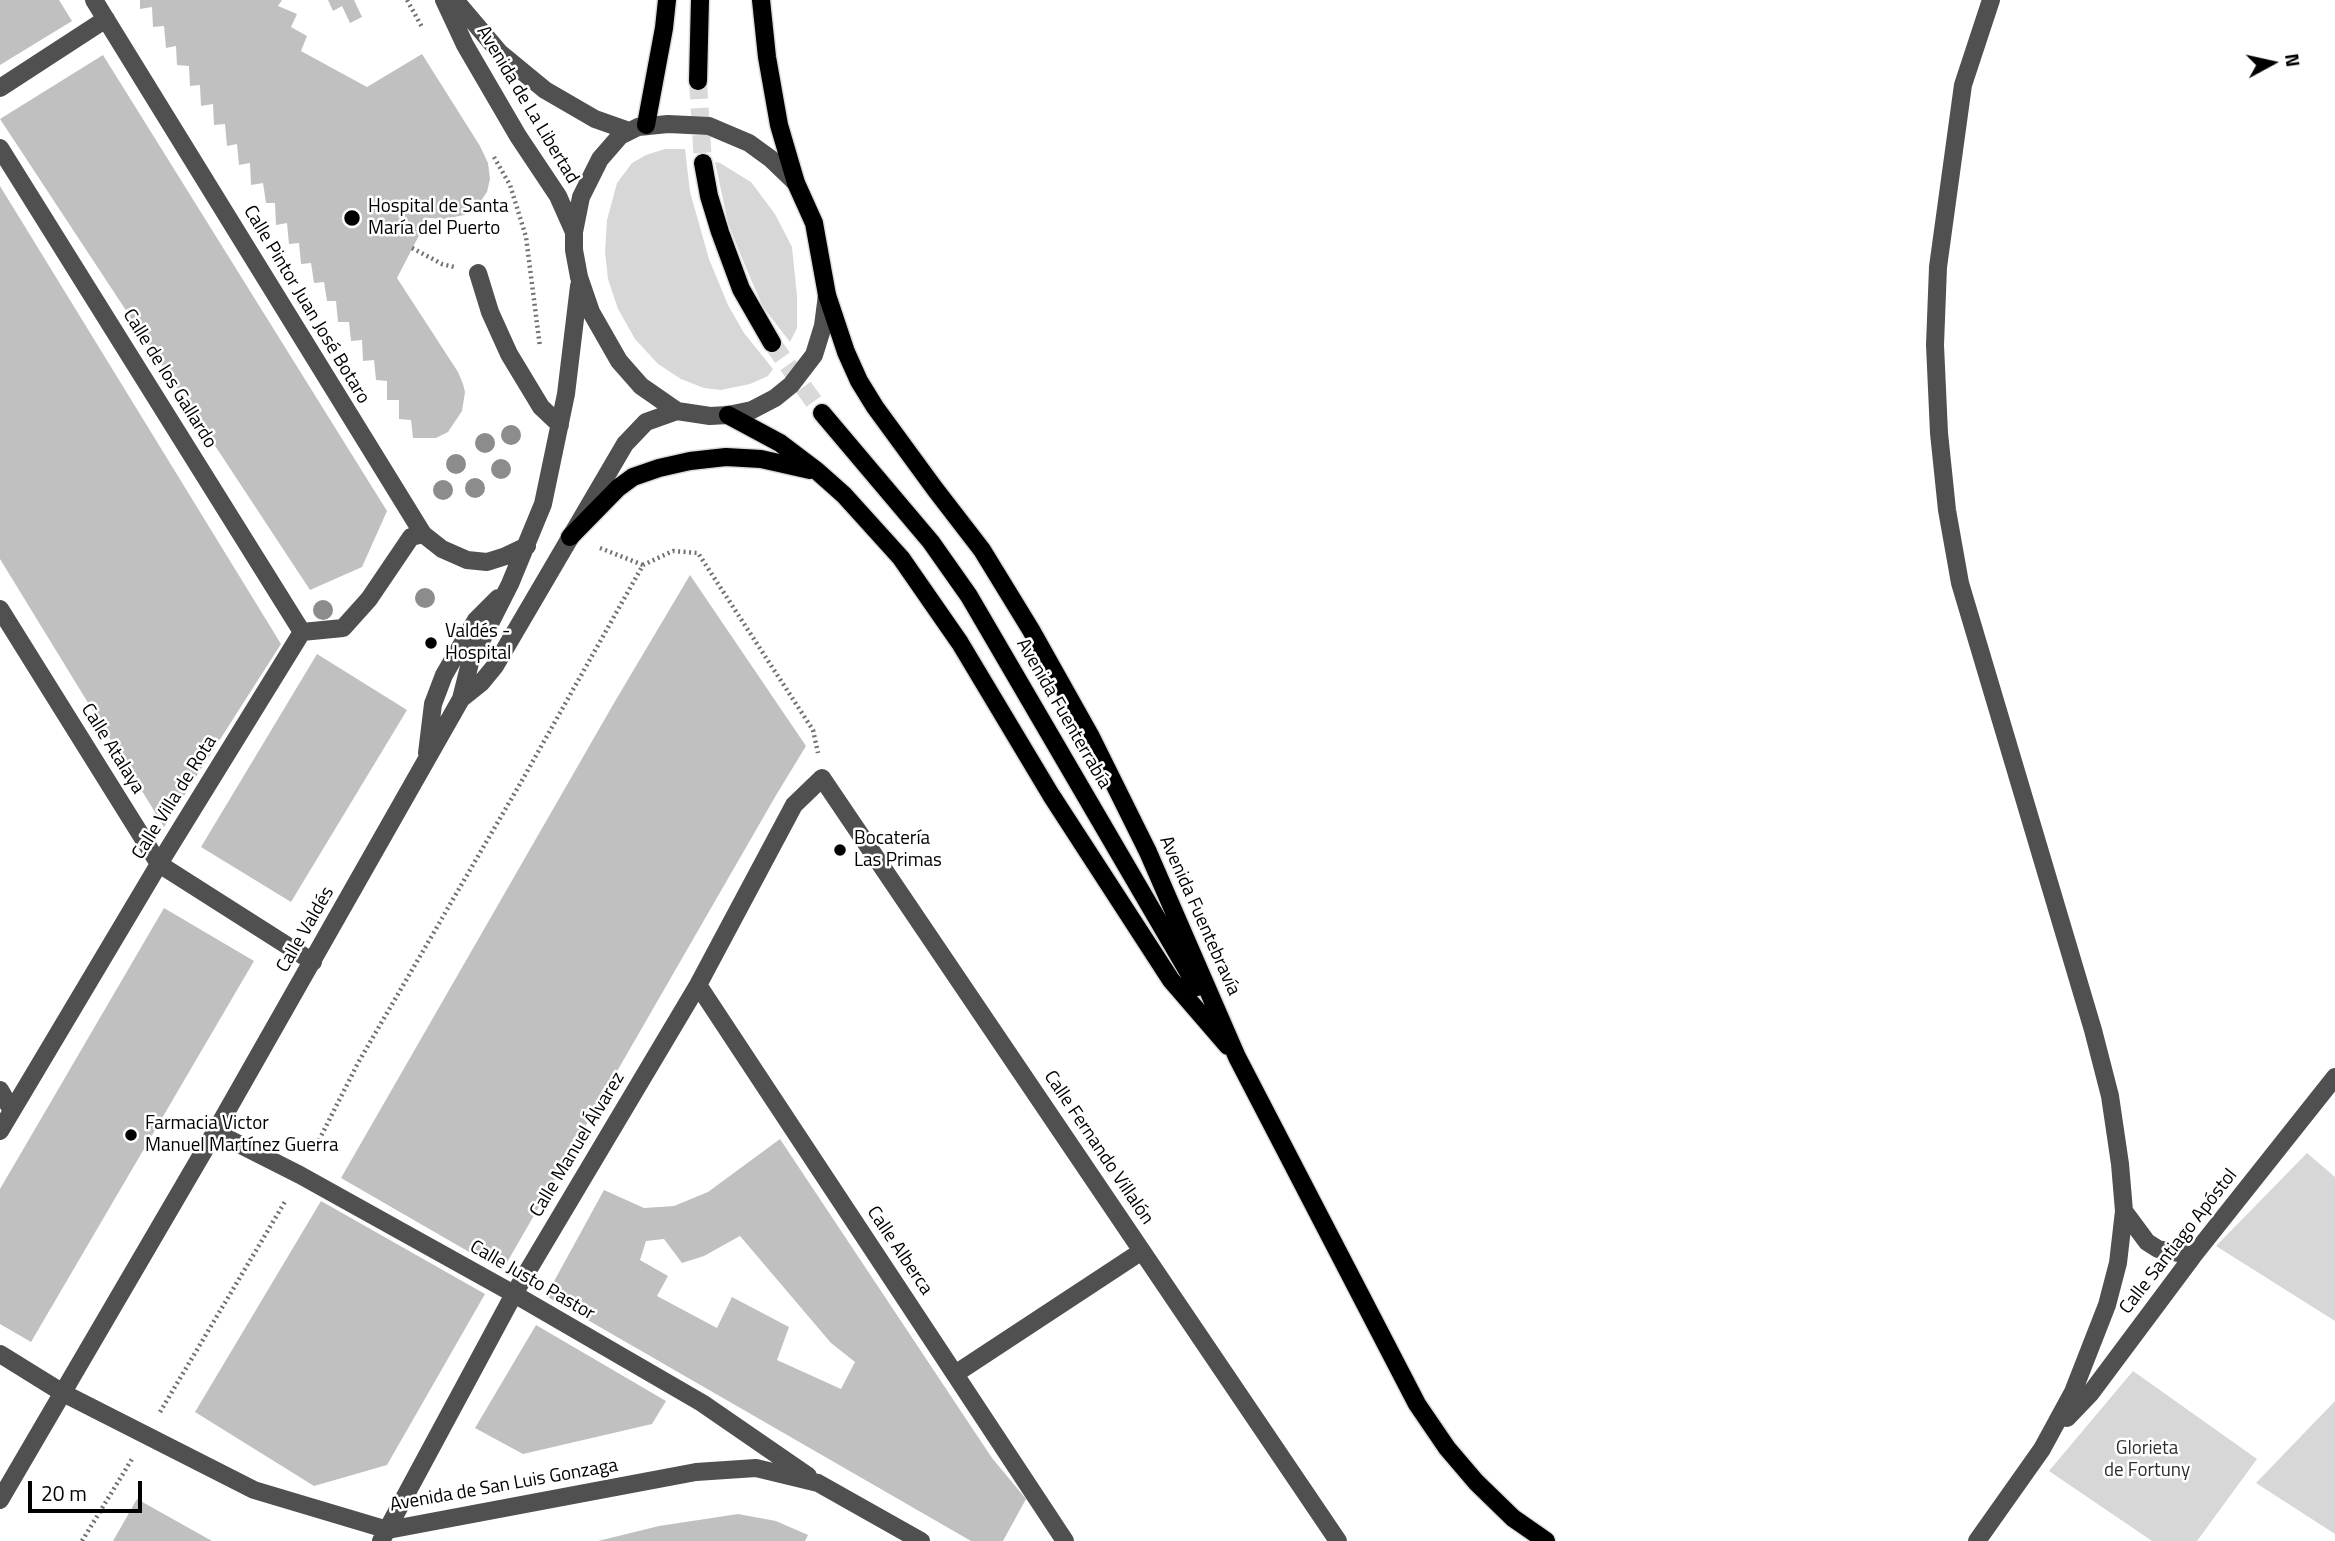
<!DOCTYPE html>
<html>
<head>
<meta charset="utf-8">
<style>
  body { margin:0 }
  #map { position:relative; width:2335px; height:1541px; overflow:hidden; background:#fff; font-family:"Titillium Web",sans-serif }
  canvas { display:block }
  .north { position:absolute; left:2237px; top:28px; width:70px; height:70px; -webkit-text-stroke:5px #fff; paint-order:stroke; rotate:82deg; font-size:19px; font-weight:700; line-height:28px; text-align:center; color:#000 }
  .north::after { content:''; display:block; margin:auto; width:24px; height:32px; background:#000; clip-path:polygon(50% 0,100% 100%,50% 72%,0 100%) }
  .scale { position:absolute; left:28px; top:1481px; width:114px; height:32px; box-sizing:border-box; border:4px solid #000; border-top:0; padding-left:9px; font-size:21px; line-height:24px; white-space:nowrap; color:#000; -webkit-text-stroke:5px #fff; paint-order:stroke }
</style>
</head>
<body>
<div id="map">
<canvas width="2335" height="1541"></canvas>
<div class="north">N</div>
<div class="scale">20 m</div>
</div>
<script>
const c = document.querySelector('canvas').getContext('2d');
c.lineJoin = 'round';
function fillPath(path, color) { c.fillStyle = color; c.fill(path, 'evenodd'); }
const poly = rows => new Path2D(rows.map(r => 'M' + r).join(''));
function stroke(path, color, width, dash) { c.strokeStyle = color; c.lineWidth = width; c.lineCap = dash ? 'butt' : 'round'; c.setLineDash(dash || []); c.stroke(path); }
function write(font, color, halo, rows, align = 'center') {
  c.font = font + ' "Titillium Web",sans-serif'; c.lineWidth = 5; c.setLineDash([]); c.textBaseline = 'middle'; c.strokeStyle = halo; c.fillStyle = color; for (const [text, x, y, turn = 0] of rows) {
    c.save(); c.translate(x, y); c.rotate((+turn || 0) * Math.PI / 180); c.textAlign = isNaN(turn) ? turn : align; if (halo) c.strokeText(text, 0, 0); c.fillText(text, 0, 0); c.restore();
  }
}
const green = poly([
  [665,149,685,149,690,192,709,259,728,305,744,333,773,369,768,376,750,384,721,390,704,388,681,379,658,364,635,339,618,309,608,279,605,252,607,220,617,183,632,163,646,155],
  [715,162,720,163,751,182,775,214,792,247,797,296,797,328,790,342,763,307,746,268,728,223],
  [2307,1153,2335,1177,2335,1321,2216,1246],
  [2133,1371,2257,1459,2197,1541,2152,1541,2049,1471],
  [2335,1401,2335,1534,2256,1483]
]);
const building = poly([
  [0,0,59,0,72,21,0,65],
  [140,0,282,0,278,6,297,14,291,27,307,36,301,51,367,87,422,54,480,146,488,163,490,179,487,192,478,205,464,215,444,219,428,218,397,278,458,372,463,384,465,392,462,411,448,432,436,438,413,438,411,420,399,419,399,400,387,400,387,381,376,380,374,360,363,361,362,340,351,341,349,322,338,322,336,301,327,301,324,282,314,283,311,263,301,264,299,243,289,244,287,223,276,225,275,203,266,203,263,183,251,185,250,163,239,165,237,144,227,146,225,124,214,125,213,104,201,106,200,85,190,86,189,66,177,65,176,46,166,48,164,26,153,27,152,7,140,9],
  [328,0,354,0,362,17,350,23,342,6,333,11],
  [103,55,387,511,362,567,310,590,0,119],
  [0,186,281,644,164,827,0,559],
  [690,575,806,746,775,797,502,1271,341,1178,614,703],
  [317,654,407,710,291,902,201,847],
  [164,908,254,961,31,1342,0,1324,0,1189],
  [780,1139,992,1458,1026,1499,1003,1541,971,1541,546,1296,604,1190,644,1208,674,1206,708,1192],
  [740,1236,831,1343,855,1362,841,1389,777,1360,789,1327,732,1297,717,1328,657,1296,668,1276,640,1260,646,1241,664,1239,682,1263,704,1256],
  [321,1201,485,1294,387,1465,314,1486,195,1412],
  [536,1325,666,1401,652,1424,523,1454,475,1428],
  [137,1499,212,1541,113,1541],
  [738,1514,776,1521,808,1535,805,1541,598,1541,659,1526]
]);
const majorTunnel = poly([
  [698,81,703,163],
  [772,343,822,413]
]);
const path = poly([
  [407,0,422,27],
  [494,157,510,185,526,237,540,347],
  [412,248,442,264,454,267],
  [600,548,643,565],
  [314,1150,358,1063,524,777,643,565,673,551,698,553,813,730,818,753],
  [160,1412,286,1200],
  [82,1541,132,1459]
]);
const minor = poly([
  [94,0,423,534,442,549,467,560,487,562,506,556,527,546],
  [444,0,465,45,518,136,558,196,574,232],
  [455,0,500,53,545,90,595,119,629,131],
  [0,88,106,19],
  [0,148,302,632],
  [796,183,771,159,749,143,709,126,668,124,638,127,620,136,600,159,581,197,574,232,574,250,579,277,591,312,619,361,641,386,677,411,710,416,728,415,752,410,775,398,791,385,814,355,823,326,827,295],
  [478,273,490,312,509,354,541,407,560,425],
  [0,609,159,864,313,962],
  [461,699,470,663,510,584,543,504,566,394,579,286],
  [427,753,433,704,444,675,476,620,498,598],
  [698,985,1065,1541],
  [0,1090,11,1109],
  [0,1131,159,864,302,632,343,628,369,599,411,537,423,534],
  [215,1132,300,1175,514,1294,702,1403,808,1476],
  [2124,1211,2147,1242,2158,1249,2193,1256],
  [0,1354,63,1393,254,1490,388,1530,696,1472,756,1468,818,1483,921,1541],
  [955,1374,1142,1251],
  [2067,1418,2090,1394,2193,1256,2335,1077],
  [0,1500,215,1132,461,699,481,683,495,666,625,444,646,422,677,411],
  [381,1541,514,1294,698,985,794,805,822,778,1338,1541],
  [1977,1541,2042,1449,2073,1392,2107,1305,2118,1263,2124,1211,2120,1164,2110,1096,2093,1030,1960,583,1947,510,1939,433,1935,345,1938,267,1963,85,1991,0]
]);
const major = poly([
  [761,0,767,57,779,125,796,183,814,223,827,295,846,352,859,381,875,407,935,489,982,550,1031,630,1091,737,1148,852,1237,1057,1417,1404,1447,1448,1476,1482,1513,1518,1546,1541],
  [698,81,700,0],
  [646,125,664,28,667,0],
  [703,163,709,196,720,232,741,289,772,343],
  [822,413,931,542,969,596,1197,987],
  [728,415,780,443,817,471,844,495,901,558,960,643,1051,795,1171,980,1228,1046],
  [570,537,618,488,633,477,659,468,690,461,726,457,761,459,810,470]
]);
const trees = [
  [511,435],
  [485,443],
  [456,464],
  [501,469],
  [475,488],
  [443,490],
  [425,598],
  [323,610]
];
const markers = [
  [352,218,9,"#000"],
  [431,643,7,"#000"],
  [840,850,7,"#000"],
  [131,1135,7,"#000"]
];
const streetNames = [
  ["Avenida de La Libertad",527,105,59],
  ["Calle Pintor Juan José Botaro",306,305,59],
  ["Calle de los Gallardo",169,379,58],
  ["Avenida Fuenterrabía",1063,714,60],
  ["Calle Atalaya",112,749,58],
  ["Calle Villa de Rota",175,798,-58],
  ["Avenida Fuentebravía",1199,916,66],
  ["Calle Valdés",306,930,-60],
  ["Calle Manuel Álvarez",578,1145,-59],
  ["Calle Fernando Villalón",1098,1148,56],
  ["Calle Santiago Apóstol",2179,1242,-52],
  ["Calle Alberca",899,1251,56],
  ["Calle Justo Pastor",532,1281,30],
  ["Avenida de San Luis Gonzaga",504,1486,-10]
];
const poiNames = [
  ["Hospital de Santa",368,207],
  ["María del Puerto",368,229],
  ["Valdés -",445,632],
  ["Hospital",445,654],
  ["Bocatería",854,839],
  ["Las Primas",854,861],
  ["Farmacia Victor",145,1124],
  ["Manuel Martínez Guerra",145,1146]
];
const parkNames = [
  ["Glorieta",2147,1449],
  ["de Fortuny",2147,1471]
];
fillPath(green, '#d7d7d7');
fillPath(building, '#c0c0c0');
stroke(majorTunnel, '#d9d9d9', 18, [18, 9]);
stroke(major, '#dbdbdb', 21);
stroke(path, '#727272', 4.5, [2, 3.5]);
stroke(minor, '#505050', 18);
stroke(major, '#000', 18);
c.fillStyle = '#8c8c8c';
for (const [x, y] of trees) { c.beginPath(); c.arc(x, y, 10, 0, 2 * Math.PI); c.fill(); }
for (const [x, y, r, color] of markers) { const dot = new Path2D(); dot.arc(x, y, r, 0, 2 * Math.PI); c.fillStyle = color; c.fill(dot); stroke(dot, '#fff', 2.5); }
write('19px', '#000', '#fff', streetNames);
write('19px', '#000', '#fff', poiNames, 'left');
write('19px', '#2e2e2e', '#fff', parkNames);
</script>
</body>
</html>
